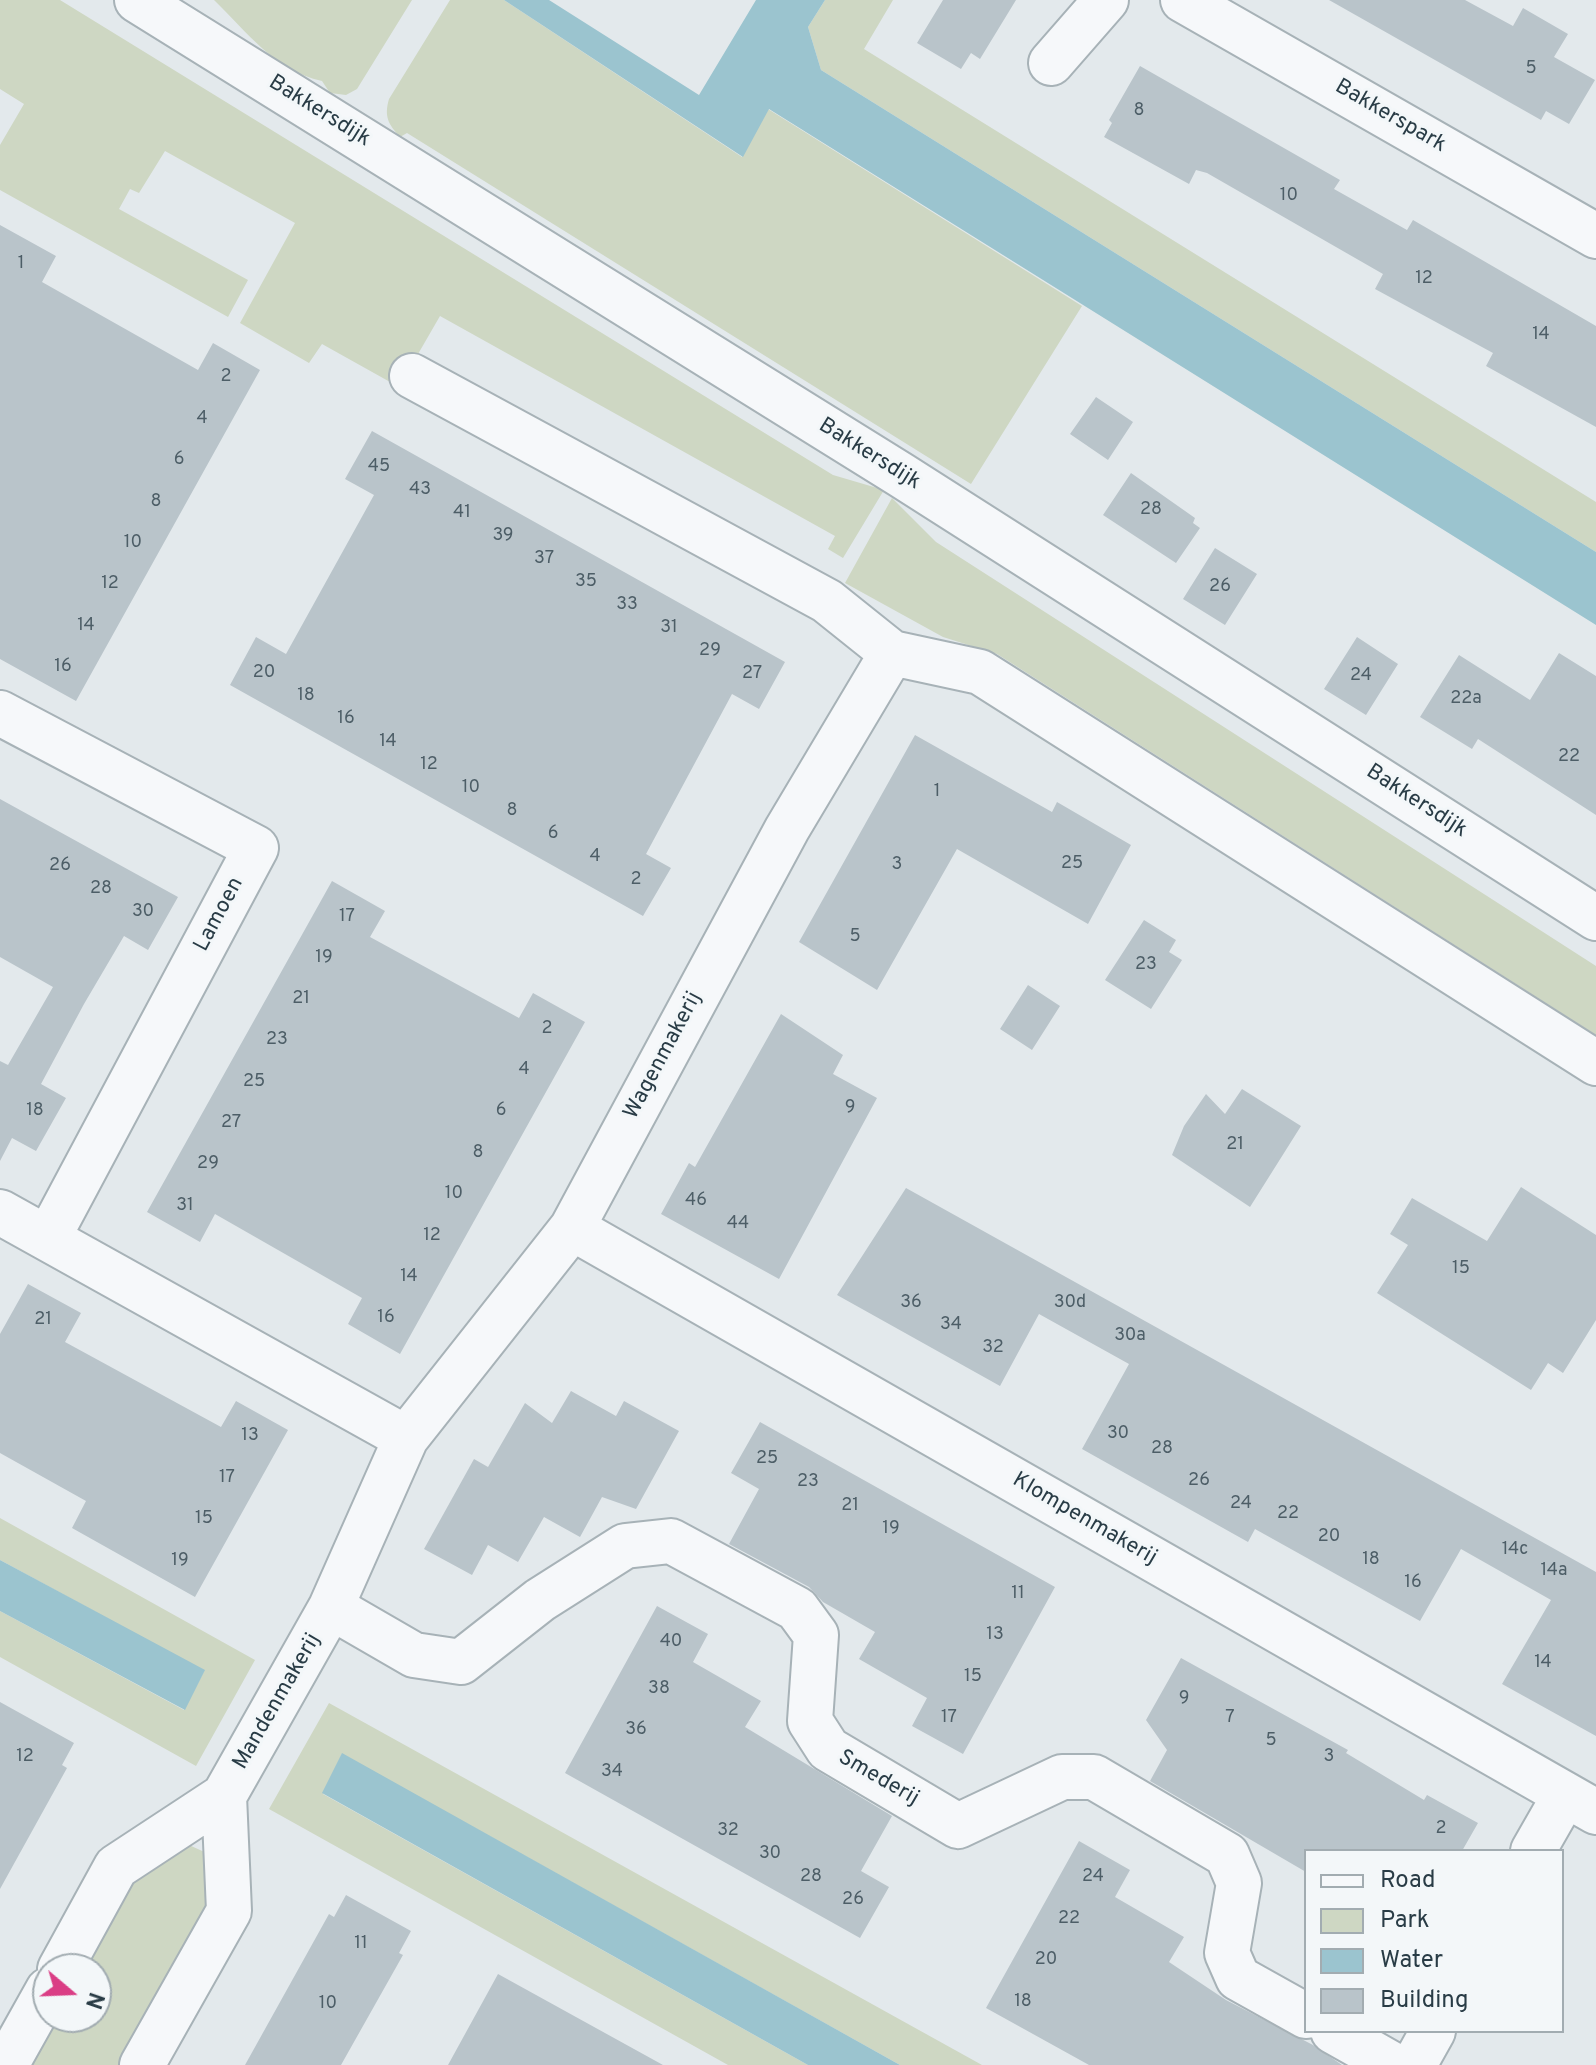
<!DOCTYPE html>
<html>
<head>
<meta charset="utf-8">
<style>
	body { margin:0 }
	#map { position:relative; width:1596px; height:2065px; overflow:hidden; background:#e3e9ec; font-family:Overpass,sans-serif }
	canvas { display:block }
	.legend { position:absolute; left:1304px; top:1849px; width:260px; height:184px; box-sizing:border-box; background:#f3f7f9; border:2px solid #a2acb1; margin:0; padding:10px 14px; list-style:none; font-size:24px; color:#293c46 }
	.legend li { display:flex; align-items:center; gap:16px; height:40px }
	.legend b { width:40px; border:2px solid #a2acb1 }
	.north { position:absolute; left:32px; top:1953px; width:80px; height:80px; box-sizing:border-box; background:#f3f7f9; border:2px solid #a2acb1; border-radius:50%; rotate:109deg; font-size:22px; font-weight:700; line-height:32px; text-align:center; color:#293c46 }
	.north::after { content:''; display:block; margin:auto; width:28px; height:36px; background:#da3e85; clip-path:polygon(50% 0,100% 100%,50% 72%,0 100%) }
</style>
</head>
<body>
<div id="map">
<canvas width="1596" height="2065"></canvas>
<ul class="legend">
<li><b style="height:10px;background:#f6f8fa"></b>Road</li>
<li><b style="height:22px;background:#ced7c3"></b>Park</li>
<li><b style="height:22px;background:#9bc4cf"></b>Water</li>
<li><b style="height:22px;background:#b9c4ca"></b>Building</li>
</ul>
<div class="north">N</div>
</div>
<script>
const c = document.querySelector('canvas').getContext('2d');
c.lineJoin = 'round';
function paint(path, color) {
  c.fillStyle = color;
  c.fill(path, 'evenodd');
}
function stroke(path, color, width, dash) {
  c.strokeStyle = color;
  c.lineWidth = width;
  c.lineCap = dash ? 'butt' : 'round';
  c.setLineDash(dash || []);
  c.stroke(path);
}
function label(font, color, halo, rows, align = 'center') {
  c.font = font + ' Overpass,sans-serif';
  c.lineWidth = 6;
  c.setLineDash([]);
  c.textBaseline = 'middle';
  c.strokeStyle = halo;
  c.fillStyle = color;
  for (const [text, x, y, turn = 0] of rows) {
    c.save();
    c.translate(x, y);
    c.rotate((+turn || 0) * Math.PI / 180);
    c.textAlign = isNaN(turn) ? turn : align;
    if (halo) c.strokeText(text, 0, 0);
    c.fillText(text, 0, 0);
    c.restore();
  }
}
const green = new Path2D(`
	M 0,0 L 60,0 L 833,475 L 884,490 L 843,558 L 828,549 L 835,536 L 440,316 L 399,387 L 322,344 L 309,363 L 240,323 L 295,223 L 165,151 L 139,193 L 130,189 L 119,209 L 248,280 L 228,317 L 0,190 L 0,145 L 24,104 L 0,89 Z
	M 214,0 L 412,0 L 357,89 L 346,95 L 330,93 L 322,81 C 274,70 248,33 214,0 Z
	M 450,0 L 504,0 L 742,157 L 768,109 L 1082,306 L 971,484 L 407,133 L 400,137 C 388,124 384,116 389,99 Z
	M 825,0 L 893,0 L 864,49 L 1596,502 L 1596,552 L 821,70 L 808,27 Z
	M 892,498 L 936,542 L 1596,966 L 1596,1035 L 997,654 L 943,637 L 845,583 Z
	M 0,1518 L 255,1660 L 196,1766 L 0,1657 L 0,1611 L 184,1710 L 204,1671 L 0,1560 Z
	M 329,1703 L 982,2065 L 900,2065 L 342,1754 L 323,1794 L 808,2065 L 728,2065 L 269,1809 Z
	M 189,1845 L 211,1855 L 213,1910 L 124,2065 L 32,2065 L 24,2061 L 50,2017 L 96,2017 L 96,1969 L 79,1969 L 137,1875 Z`);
const water = new Path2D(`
	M 504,0 L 549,0 L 699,95 L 756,0 L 825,0 L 808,27 L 821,70 L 1596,552 L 1596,625 L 769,109 L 743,157 Z
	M 0,1560 L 205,1670 L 185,1710 L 0,1611 Z
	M 342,1753 L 900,2065 L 808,2065 L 322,1793 Z`);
const building = new Path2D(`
	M 943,0 L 1016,0 L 980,59 L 971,53 L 961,69 L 917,43 Z
	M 1329,0 L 1465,0 L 1513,26 L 1523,8 L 1568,34 L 1554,57 L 1595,80 L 1569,124 L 1546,111 L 1541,120 Z
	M 1140,66 L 1340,180 L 1334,189 L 1407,230 L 1413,220 L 1596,326 L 1596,427 L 1486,366 L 1493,353 L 1375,289 L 1383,274 L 1207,173 L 1196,170 L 1189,184 L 1104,137 L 1112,123 L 1109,120 Z
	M 0,225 L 56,256 L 42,282 L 198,370 L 213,343 L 260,370 L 76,701 L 0,659 Z
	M 1096,397 L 1133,422 L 1108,460 L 1070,434 Z
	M 372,431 L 785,662 L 759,709 L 732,694 L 646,854 L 671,868 L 643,916 L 230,685 L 256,637 L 286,654 L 374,495 L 345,479 Z
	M 1131,473 L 1195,518 L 1193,523 L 1200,528 L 1176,563 L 1103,515 Z
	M 1215,548 L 1257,574 L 1225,625 L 1183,599 Z
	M 1357,637 L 1398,664 L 1366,715 L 1324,689 Z
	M 1559,653 L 1596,676 L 1596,815 L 1478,739 L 1472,749 L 1420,717 L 1459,655 L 1530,700 Z
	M 915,735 L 1052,812 L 1057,802 L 1131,845 L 1088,924 L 957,849 L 877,990 L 799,942 Z
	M 0,799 L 178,897 L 148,950 L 124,936 L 84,1004 L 41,1084 L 66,1098 L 36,1151 L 12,1138 L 0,1161 L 0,1061 L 8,1065 L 53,987 L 0,957 Z
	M 332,881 L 385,911 L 370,937 L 519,1018 L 533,993 L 585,1022 L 400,1354 L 348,1324 L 362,1298 L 215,1214 L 200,1242 L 147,1212 Z
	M 1144,920 L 1176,940 L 1169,952 L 1182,960 L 1151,1009 L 1105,980 Z
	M 1028,985 L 1060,1006 L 1032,1050 L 1000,1029 Z
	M 781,1014 L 843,1055 L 833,1074 L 877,1098 L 779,1279 L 661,1214 L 689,1163 L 695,1167 Z
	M 1242,1089 L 1301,1126 L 1250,1207 L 1172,1155 L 1184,1126 L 1206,1094 L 1225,1114 Z
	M 1521,1187 L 1596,1235 L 1596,1320 L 1563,1373 L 1548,1363 L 1531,1390 L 1377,1293 L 1408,1245 L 1390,1234 L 1412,1198 L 1487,1241 Z
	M 906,1188 L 1596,1572 L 1596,1736 L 1502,1684 L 1551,1600 L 1461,1549 L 1420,1621 L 1255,1529 L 1248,1542 L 1082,1449 L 1129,1364 L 1039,1314 L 1000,1386 L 837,1295 Z
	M 28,1284 L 81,1313 L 65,1342 L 221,1427 L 236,1401 L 288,1430 L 195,1597 L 72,1528 L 86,1501 L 0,1453 L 0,1334 Z
	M 571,1391 L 616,1416 L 624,1401 L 679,1431 L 636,1509 L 602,1497 L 580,1537 L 544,1517 L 518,1562 L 488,1545 L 472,1575 L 424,1549 L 474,1459 L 488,1467 L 525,1403 L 552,1423 Z
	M 760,1422 L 1055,1587 L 963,1754 L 912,1726 L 927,1698 L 859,1659 L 875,1632 L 823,1602 L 809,1587 L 729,1544 L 759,1489 L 731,1473 Z
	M 657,1606 L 708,1634 L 693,1662 L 761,1701 L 745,1727 L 892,1816 L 861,1871 L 889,1887 L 860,1938 L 565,1773 Z
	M 1181,1658 L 1348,1750 L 1346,1753 L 1424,1800 L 1427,1795 L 1478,1823 L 1462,1851 L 1306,1851 L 1306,1872 L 1150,1781 L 1167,1750 L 1146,1720 Z
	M 0,1702 L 74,1743 L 62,1765 L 67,1768 L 0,1889 Z
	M 1079,1841 L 1130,1870 L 1115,1897 L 1184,1937 L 1169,1962 L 1226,2000 L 1313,2045 L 1342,2065 L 1089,2065 L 986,2008 Z
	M 346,1895 L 411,1931 L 399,1953 L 403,1955 L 341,2065 L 245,2065 L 329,1914 L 334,1917 Z
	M 498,1974 L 663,2065 L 448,2065 Z`);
const minor = new Path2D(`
	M 137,0 L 901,475 L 1596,918
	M 1183,0 L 1596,236
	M 1051,63 L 1106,0
	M 412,376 L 827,601 L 892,653 L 980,672 L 1596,1063
	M 0,713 L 256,848 L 48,1238
	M 0,1212 L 406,1438
	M 572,1228 L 1596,1812
	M 331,1607 L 414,1655 L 461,1662 L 540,1600 L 625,1546 L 671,1541 L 797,1609 L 816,1635 L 810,1721 L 828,1749 L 958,1826 L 1062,1777 L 1094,1777 L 1227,1855 L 1239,1883 L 1227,1953 L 1238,1978 L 1306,2016
	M 1533,1851 L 1565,1795
	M 60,1969 L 116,1867 L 224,1796 L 331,1607 L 406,1438 L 572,1228 L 787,829 L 892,653
	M 1333,2031 L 1393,2065
	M 6,2065 L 48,1990
	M 142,2065 L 229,1911 L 224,1796
	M 1414,2065 L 1433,2031`);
const numberNames = [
	["5",1531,69],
	["8",1139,111],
	["10",1289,196],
	["1",21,264],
	["12",1424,279],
	["14",1541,335],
	["2",226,377],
	["4",202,419],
	["6",179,460],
	["45",379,467],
	["43",420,490],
	["8",156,502],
	["28",1151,510],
	["41",462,513],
	["39",503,536],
	["10",133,543],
	["37",544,559],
	["35",586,582],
	["12",110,584],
	["26",1220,587],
	["33",627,605],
	["14",86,626],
	["31",669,628],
	["29",710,651],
	["16",63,667],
	["20",264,673],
	["27",752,674],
	["24",1361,676],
	["18",306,696],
	["22a",1466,699],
	["16",346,719],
	["14",388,742],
	["22",1569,757],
	["12",429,765],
	["10",471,788],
	["1",937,792],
	["8",512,811],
	["6",553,834],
	["4",595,857],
	["25",1072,864],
	["3",897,865],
	["26",60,866],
	["2",636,880],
	["28",101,889],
	["30",143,912],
	["17",347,917],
	["5",855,937],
	["19",324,958],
	["23",1146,965],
	["21",301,999],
	["2",547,1029],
	["23",277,1040],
	["4",524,1070],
	["25",254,1082],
	["9",850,1108],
	["18",35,1111],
	["6",501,1111],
	["27",231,1123],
	["21",1235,1145],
	["8",478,1153],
	["29",208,1164],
	["10",454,1194],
	["46",696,1201],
	["31",185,1206],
	["44",738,1224],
	["12",432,1236],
	["15",1461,1269],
	["14",409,1277],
	["36",911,1303],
	["30d",1070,1303],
	["16",386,1318],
	["21",43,1320],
	["34",951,1325],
	["30a",1130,1336],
	["32",993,1348],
	["30",1118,1434],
	["13",250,1436],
	["28",1162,1449],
	["25",767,1459],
	["17",227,1478],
	["26",1199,1481],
	["23",808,1482],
	["24",1241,1504],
	["21",850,1506],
	["22",1288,1514],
	["15",204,1519],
	["19",891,1529],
	["20",1329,1537],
	["14c",1515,1550],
	["18",1371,1560],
	["19",180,1561],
	["14a",1554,1571],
	["16",1413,1583],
	["11",1018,1594],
	["13",995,1635],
	["40",671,1642],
	["14",1543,1663],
	["15",973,1677],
	["38",659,1689],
	["9",1184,1699],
	["17",949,1718],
	["7",1230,1718],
	["36",636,1730],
	["5",1271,1741],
	["12",25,1757],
	["3",1329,1757],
	["34",612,1772],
	["2",1441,1829],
	["32",728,1831],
	["30",770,1854],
	["28",811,1877],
	["24",1093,1877],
	["26",853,1900],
	["22",1069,1919],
	["11",361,1944],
	["20",1046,1960],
	["18",1023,2002],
	["10",328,2004]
];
const streetNames = [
	["Bakkersdijk",319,112,32],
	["Bakkerspark",1390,117,30],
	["Bakkersdijk",869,455,32],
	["Bakkersdijk",1416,802,33],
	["Lamoen",220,915,-62],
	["Wagenmakerij",664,1056,-62],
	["Klompenmakerij",1084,1520,30],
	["Mandenmakerij",278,1702,-60],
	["Smederij",878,1779,30]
];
paint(green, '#ced7c3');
paint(water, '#9bc4cf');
paint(building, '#b9c4ca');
stroke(minor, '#a7b2b7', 48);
stroke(minor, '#f6f8fa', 44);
label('18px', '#4d5e67', null, numberNames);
label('22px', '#293c46', '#f3f7f9', streetNames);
</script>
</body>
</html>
